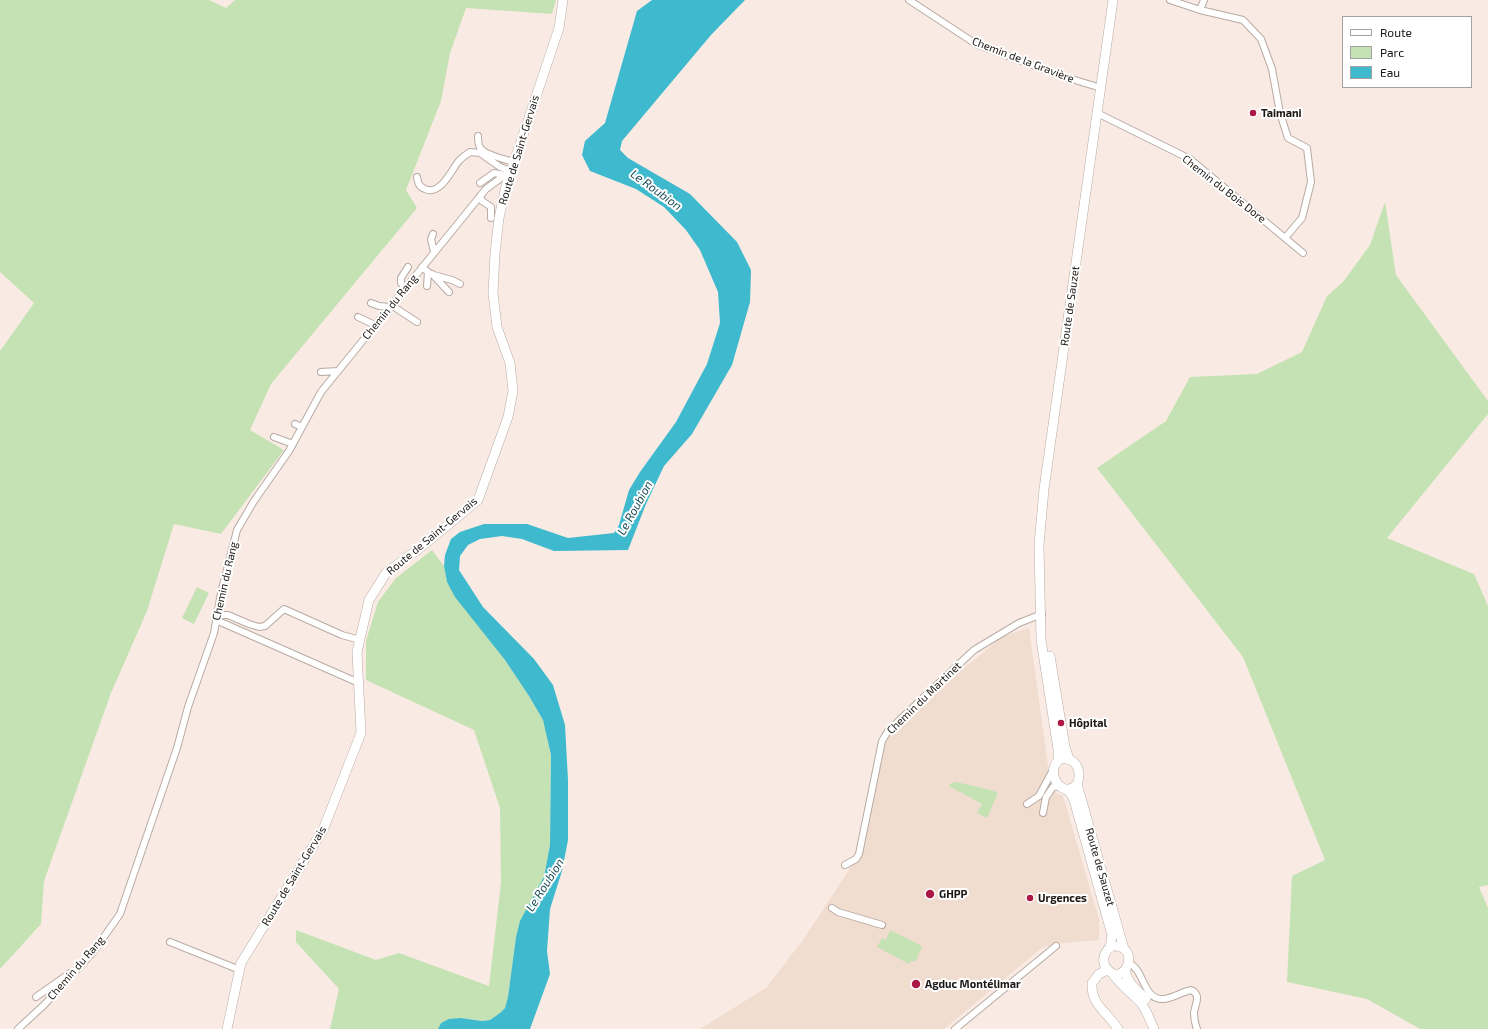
<!DOCTYPE html>
<html>
<head>
<meta charset="utf-8">
<style>
	body { margin:0 }
	#map { position:relative; width:1488px; height:1029px; overflow:hidden; background:#f9ebe3; font-family:"Exo 2",sans-serif }
	canvas { display:block }
	.legend { position:absolute; left:1342px; top:16px; width:130px; height:72px; box-sizing:border-box; background:#fff; border:1px solid #a4a2a1; margin:0; padding:5px 7px; list-style:none; font-size:12px; color:#1b1714 }
	.legend li { display:flex; align-items:center; gap:8px; height:20px }
	.legend b { width:20px; border:1px solid #a4a2a1 }
</style>
</head>
<body>
<div id="map">
<canvas width="1488" height="1029"></canvas>
<ul class="legend">
<li><b style="height:5px;background:#fff"></b>Route</li>
<li><b style="height:11px;background:#c5e2b4"></b>Parc</li>
<li><b style="height:11px;background:#3eb9cd"></b>Eau</li>
</ul>
</div>
<script>
const c = document.querySelector('canvas').getContext('2d');
c.lineJoin = 'round';
function paint(path, color) {
  c.fillStyle = color;
  c.fill(path, 'evenodd');
}
function stroke(path, color, width, dash) {
  c.strokeStyle = color;
  c.lineWidth = width;
  c.lineCap = dash ? 'butt' : 'round';
  c.setLineDash(dash || []);
  c.stroke(path);
}
function label(font, color, halo, rows, align = 'center') {
  c.font = font + ' "Exo 2",sans-serif';
  c.lineWidth = 4;
  c.setLineDash([]);
  c.textBaseline = 'middle';
  c.strokeStyle = halo;
  c.fillStyle = color;
  for (const [text, x, y, turn = 0] of rows) {
    c.save();
    c.translate(x, y);
    c.rotate((+turn || 0) * Math.PI / 180);
    c.textAlign = isNaN(turn) ? turn : align;
    if (halo) c.strokeText(text, 0, 0);
    c.fillText(text, 0, 0);
    c.restore();
  }
}
const built = new Path2D(`
	M 1029,628 L 1050,780 L 1053,791 L 1063,796 L 1099,919 L 1099,940 L 1065,943 L 1043,947 L 944,1029 L 700,1029 L 767,987 L 805,937 L 858,856 L 883,735 L 1002,637 Z`);
const green = new Path2D(`
	M 0,0 L 209,0 L 226,8 L 235,0 L 556,0 L 552,14 L 466,8 L 450,53 L 441,101 L 406,190 L 417,208 L 271,384 L 250,430 L 284,450 L 221,534 L 174,524 L 147,611 L 111,693 L 44,881 L 41,924 L 0,969 L 0,351 L 34,303 L 0,272 Z
	M 1385,202 L 1396,275 L 1488,401 L 1488,414 L 1387,538 L 1474,574 L 1488,606 L 1488,885 L 1479,887 L 1488,908 L 1488,1029 L 1420,1029 L 1367,999 L 1287,982 L 1292,876 L 1325,860 L 1243,657 L 1097,468 L 1166,421 L 1190,377 L 1257,374 L 1302,352 L 1327,296 L 1343,282 L 1370,245 Z
	M 432,550 L 444,566 L 447,582 L 505,660 L 529,696 L 543,720 L 551,755 L 550,845 L 544,877 L 516,937 L 508,997 L 505,1008 L 500,1013 L 490,1020 L 482,1021 L 461,1018 L 441,1023 L 438,1029 L 330,1029 L 339,989 L 296,942 L 296,930 L 376,960 L 399,953 L 489,986 L 501,883 L 500,808 L 474,730 L 366,680 L 366,641 L 378,602 L 396,578 Z
	M 197,587 L 209,593 L 194,624 L 182,618 Z
	M 956,782 L 991,790 L 998,793 L 987,818 L 977,813 L 982,804 L 949,786 L 950,784 Z
	M 890,930 L 922,946 L 916,961 L 910,961 L 909,964 L 877,947 L 882,938 L 886,940 Z`);
const water = new Path2D(`
	M 652,0 L 745,0 L 711,35 L 622,141 L 620,150 L 628,158 L 690,194 L 737,242 L 751,270 L 750,302 L 732,365 L 692,434 L 664,466 L 646,504 L 628,550 L 554,551 L 522,539 L 502,536 L 480,539 L 468,545 L 460,556 L 459,570 L 483,607 L 534,659 L 553,685 L 565,725 L 568,780 L 568,840 L 562,871 L 550,909 L 547,951 L 550,974 L 530,1029 L 438,1029 L 441,1023 L 449,1019 L 461,1018 L 482,1021 L 490,1020 L 500,1013 L 505,1008 L 508,997 L 516,937 L 520,921 L 544,877 L 550,845 L 551,755 L 543,720 L 529,696 L 505,660 L 455,597 L 447,582 L 444,566 L 445,555 L 451,539 L 460,532 L 484,524 L 527,524 L 568,538 L 614,533 L 619,525 L 629,490 L 640,472 L 676,422 L 707,364 L 720,323 L 718,292 L 700,250 L 686,230 L 664,207 L 636,189 L 590,171 L 582,155 L 585,141 L 605,123 L 637,11 Z`);
const street = new Path2D(`
	M 909,0 L 976,44 L 1062,76 L 1101,88
	M 1170,0 L 1200,10 L 1243,20 L 1261,39 L 1272,69 L 1280,113 L 1288,138 L 1307,148 L 1311,182 L 1302,218 L 1285,238
	M 1200,10 L 1204,0
	M 1097,113 L 1190,159 L 1303,253
	M 478,136 C 478,140 478,146 481,149 C 488,156 504,159 514,162
	M 417,177 C 418,183 419,187 425,189 C 440,196 451,171 458,162 C 461,158 466,155 470,152 L 480,153 L 500,167 L 511,171
	M 480,183 L 494,173 L 505,175
	M 480,196 L 482,201 L 491,207 L 491,218
	M 433,234 L 431,239 L 434,252
	M 422,267 L 430,274 L 452,280 L 460,284
	M 432,274 L 449,292
	M 427,286 L 428,272
	M 405,288 L 401,283 L 401,278 L 408,267
	M 371,303 L 379,306 L 390,307
	M 391,305 L 417,322
	M 358,317 L 375,325
	M 321,372 C 327,371 332,372 338,371
	M 295,424 L 302,427
	M 274,437 L 293,444
	M 217,615 L 228,615 L 249,624 L 259,627 L 265,626 L 284,609 L 342,635 L 360,640
	M 216,620 L 359,683
	M 1027,804 L 1039,796 L 1053,770
	M 1043,813 L 1046,797 L 1053,787 L 1060,786
	M 845,865 L 856,859 L 859,854 L 882,741 L 888,731 L 974,650 L 1019,623 L 1042,614
	M 832,908 L 838,912 L 882,925
	M 170,942 L 240,970
	M 1129,963 C 1146,972 1142,1000 1164,999 C 1173,998 1182,992 1191,990 C 1202,995 1195,1004 1194,1013 C 1194,1019 1195,1024 1197,1029
	M 36,997 L 70,973
	M 18,1029 L 44,1005 L 94,951 L 120,914 L 177,748 L 188,707 L 214,633 L 221,593 L 237,530 L 254,501 L 289,451 L 321,392 L 486,189 L 505,175 L 509,175
	M 955,1029 L 1056,946`);
const secondary = new Path2D(`
	M 1050,656 L 1065,747 L 1069,759
	M 1061,759 C 1072,757 1079,765 1079,775 C 1079,780 1078,784 1074,787 C 1059,797 1044,769 1061,759 Z
	M 1058,761 L 1058,749 L 1041,640 L 1039,545 L 1044,489 L 1113,0
	M 1077,784 L 1124,949
	M 1066,789 L 1071,794 L 1074,800 L 1112,935 L 1110,948
	M 1113,946 C 1142,945 1125,988 1108,970 C 1100,962 1104,950 1113,946 Z
	M 1107,970 L 1099,974 L 1092,983 C 1091,1006 1107,1011 1118,1029
	M 1125,970 C 1127,983 1137,990 1146,999
	M 1112,973 C 1120,985 1132,993 1141,1003 C 1147,1011 1150,1020 1154,1029
	M 227,1029 L 241,963 L 323,830 L 361,733 L 357,652 L 369,600 L 386,573 L 420,548 L 478,500 L 508,417 L 513,391 L 510,363 L 497,327 L 493,293 L 495,253 L 499,218 L 506,186 L 559,28 L 563,0`);
const markers = [
	[1253,113,4,"#ac1845"],
	[1061,723,4,"#ac1845"],
	[930,894,5,"#ac1845"],
	[1030,898,4,"#ac1845"],
	[916,984,5,"#ac1845"]
];
const streetNames = [
	["Chemin de la Gravière",1023,60,21],
	["Route de Saint-Gervais",519,150,-73],
	["Chemin du Bois Dore",1224,189,38],
	["Route de Sauzet",1070,306,-82],
	["Chemin du Rang",390,307,-51],
	["Route de Saint-Gervais",432,536,-40],
	["Chemin du Rang",225,581,-77],
	["Chemin du Martinet",924,698,-44],
	["Route de Sauzet",1100,867,74],
	["Route de Saint-Gervais",294,876,-59],
	["Chemin du Rang",76,968,-49]
];
const poiNames = [
	["Taimani",1261,113],
	["Hôpital",1069,723],
	["GHPP",939,894],
	["Urgences",1038,898],
	["Agduc Montélimar",925,984]
];
const waterNames = [
	["Le Roubion",656,190,36],
	["Le Roubion",635,508,-61],
	["Le Roubion",545,885,-58]
];
paint(built, '#f1dcd0');
paint(green, '#c5e2b4');
paint(water, '#3eb9cd');
stroke(street, '#b8aba3', 8);
stroke(secondary, '#b8aba3', 10);
stroke(street, '#fff', 6);
stroke(secondary, '#fff', 9);
for (const [x, y, r, color] of markers) {
  const dot = new Path2D();
  dot.arc(x, y, r, 0, 2 * Math.PI);
  c.fillStyle = color;
  c.fill(dot);
  stroke(dot, '#fff', 1.5);
}
label('11px', '#1b1714', '#fff', streetNames);
label('bold 11px', '#1b1714', '#fff', poiNames, 'left');
label('italic 12px', '#1c4f58', '#fff', waterNames);
</script>
</body>
</html>
